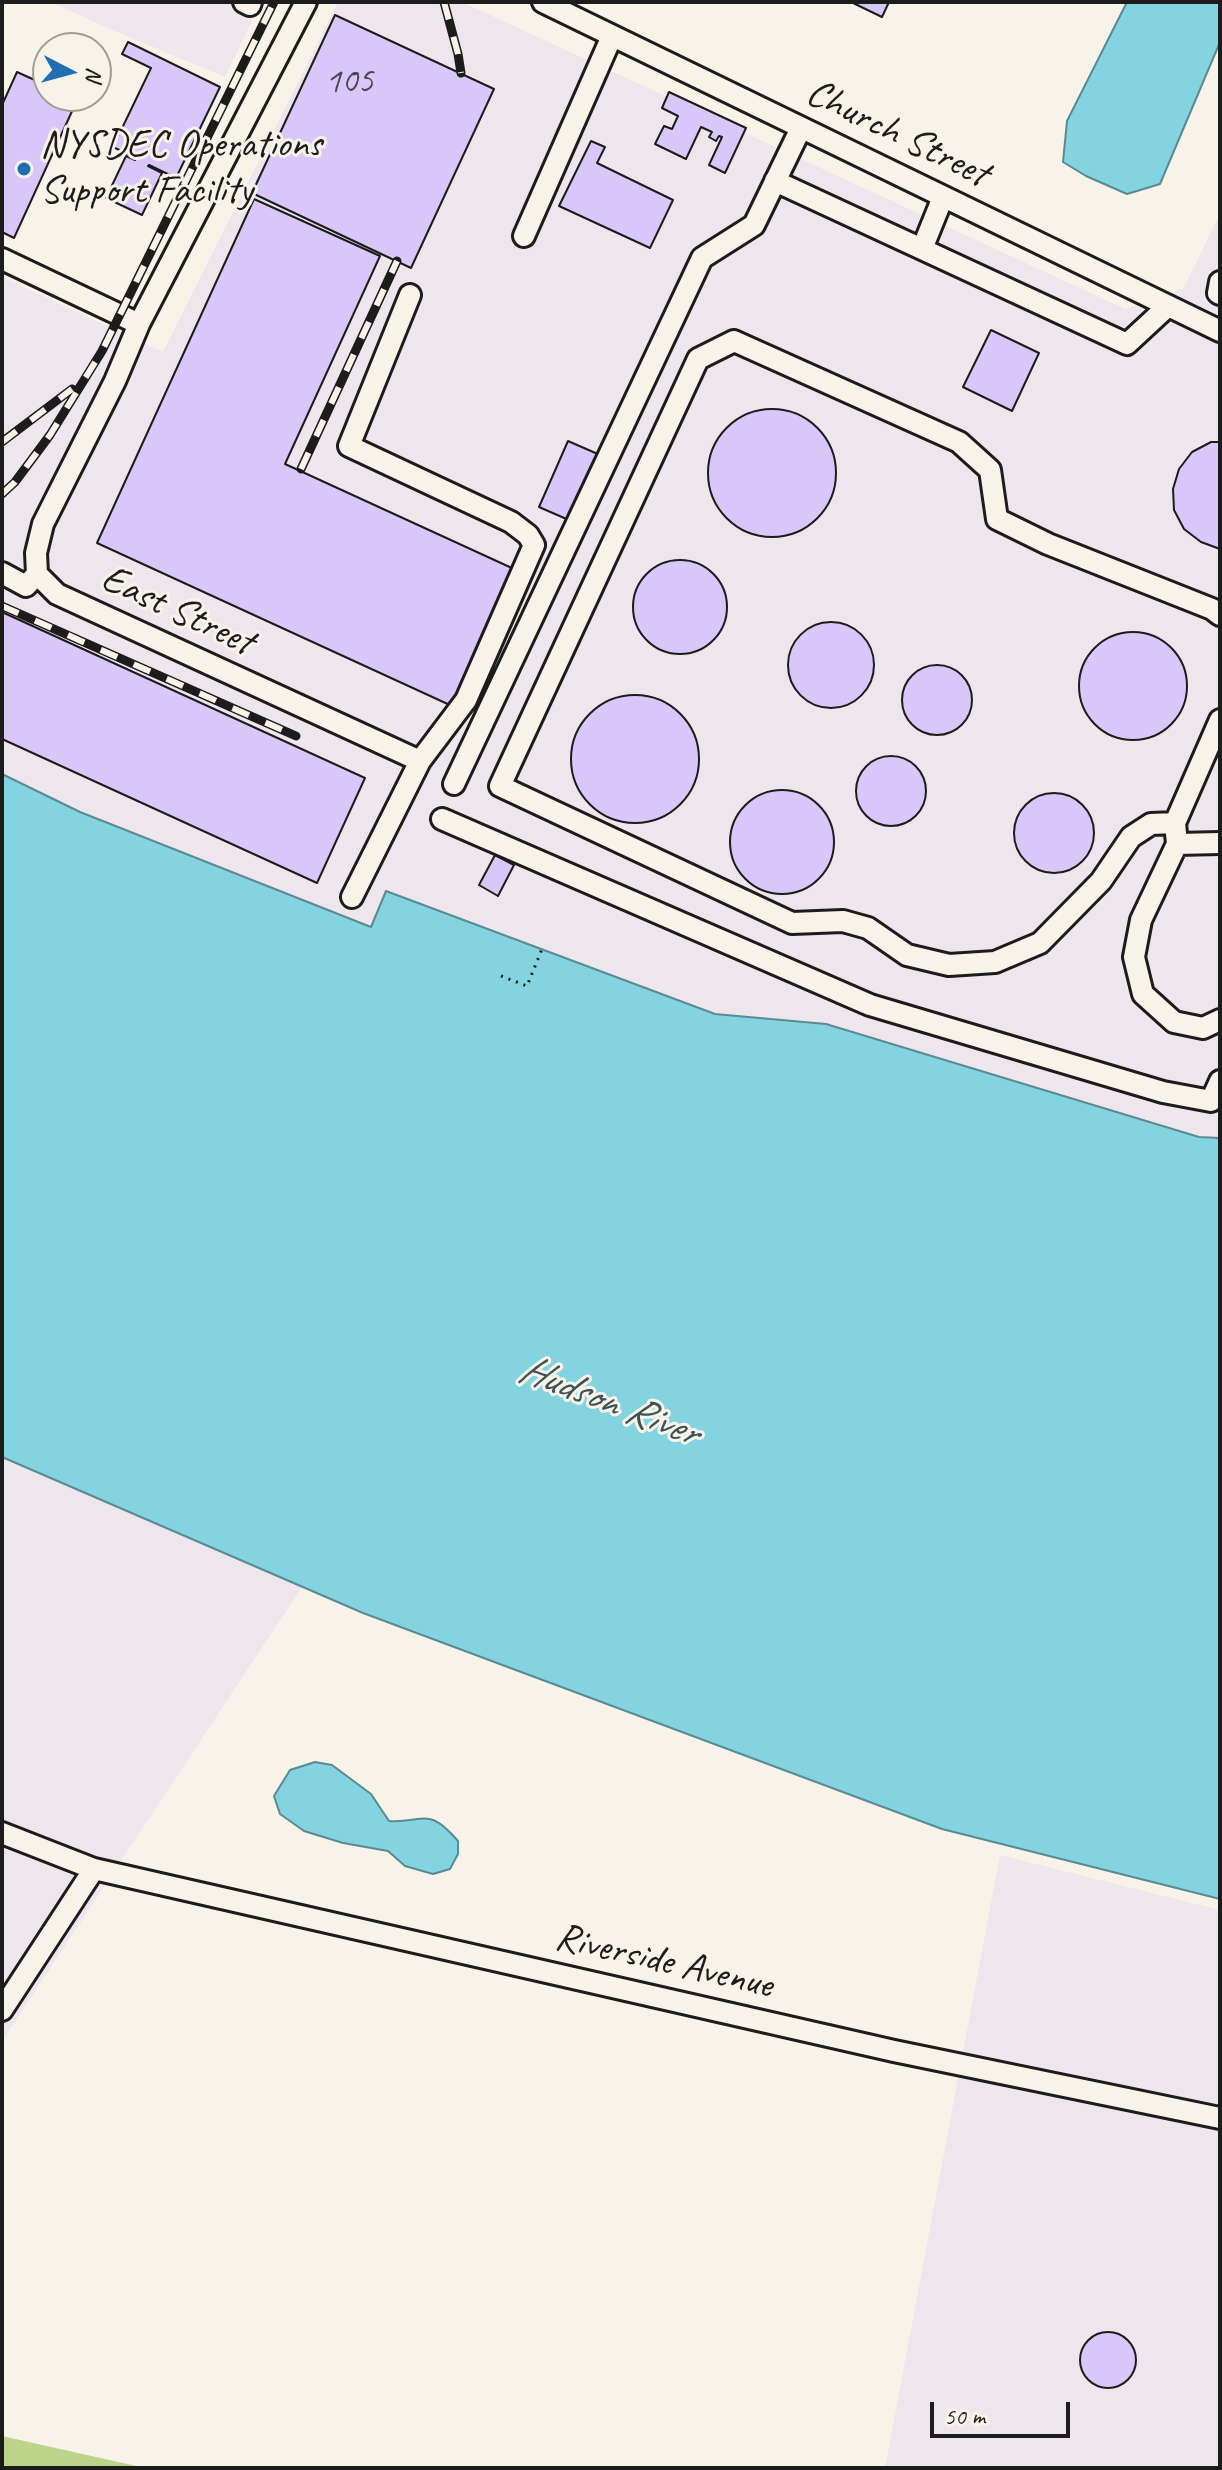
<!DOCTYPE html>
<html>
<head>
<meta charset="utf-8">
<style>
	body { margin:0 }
	#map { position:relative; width:1222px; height:2470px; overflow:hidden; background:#f7f3e8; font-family:Caveat,sans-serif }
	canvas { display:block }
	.frame { position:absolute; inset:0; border:4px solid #1c1c1c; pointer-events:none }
	.north { position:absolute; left:32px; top:32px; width:80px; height:80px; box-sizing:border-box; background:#f7f3e8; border:2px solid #9f9d96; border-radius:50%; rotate:96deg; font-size:22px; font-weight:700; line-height:32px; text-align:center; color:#1c1c1c }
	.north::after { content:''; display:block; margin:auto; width:28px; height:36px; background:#1f6fb2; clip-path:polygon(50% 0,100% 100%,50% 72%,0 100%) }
	.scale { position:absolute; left:930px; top:2402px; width:140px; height:36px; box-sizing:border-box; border:4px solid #1c1c1c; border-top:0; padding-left:10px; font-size:24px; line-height:28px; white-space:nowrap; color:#1c1c1c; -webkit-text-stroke:6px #f7f3e8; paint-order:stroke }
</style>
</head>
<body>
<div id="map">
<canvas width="1222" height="2470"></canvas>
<div class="frame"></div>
<div class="north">N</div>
<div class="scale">50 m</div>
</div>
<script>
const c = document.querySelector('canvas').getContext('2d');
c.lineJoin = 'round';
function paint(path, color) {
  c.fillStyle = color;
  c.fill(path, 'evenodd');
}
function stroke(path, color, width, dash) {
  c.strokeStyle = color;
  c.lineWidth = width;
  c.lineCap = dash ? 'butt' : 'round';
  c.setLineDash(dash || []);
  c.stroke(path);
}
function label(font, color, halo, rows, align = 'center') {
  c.font = font + ' Caveat,sans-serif';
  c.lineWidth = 6;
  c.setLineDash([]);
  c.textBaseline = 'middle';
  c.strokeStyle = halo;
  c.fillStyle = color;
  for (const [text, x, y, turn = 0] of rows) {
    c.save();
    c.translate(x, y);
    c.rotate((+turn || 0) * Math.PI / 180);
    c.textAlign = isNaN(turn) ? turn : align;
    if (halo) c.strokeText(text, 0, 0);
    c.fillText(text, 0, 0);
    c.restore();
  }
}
const built = new Path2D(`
	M 51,2 L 261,2 L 225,77 L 110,29 Z
	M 338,2 L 462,2 L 1125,309 L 1184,288 L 1220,213 L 1220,1138 L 1199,1137 L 825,1024 L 715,1014 L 386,891 L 371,927 L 80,812 L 2,774 L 2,277 L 163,352 Z
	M 2,1457 L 302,1587 L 2,2041 Z
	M 1000,1855 L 1220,1910 L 1220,2468 L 885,2468 Z`);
const green = new Path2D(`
	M 2,2436 L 145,2468 L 2,2468 Z`);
const water = new Path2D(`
	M 1127,2 L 1220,2 L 1220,42 L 1160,184 L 1127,194 L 1086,176 L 1063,162 L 1067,121 Z
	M 2,774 L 80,812 L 371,927 L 386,891 L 715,1014 L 826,1024 L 1199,1137 L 1220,1138 L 1220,1899 L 942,1829 L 363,1613 L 2,1457 Z
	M 315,1762 L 332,1765 L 371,1794 L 389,1821 C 425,1823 428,1806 458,1841 L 458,1854 L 450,1869 L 433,1874 L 405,1866 L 388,1851 L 343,1843 L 304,1831 L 280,1814 L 274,1796 L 290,1770 Z`);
const building = new Path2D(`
	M 851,2 L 889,2 L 882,17 Z
	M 335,15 L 494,89 L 411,268 L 252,193 Z
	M 128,42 L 220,87 L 176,178 L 149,165 L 148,166 L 162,173 L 142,215 L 106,198 L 126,156 L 135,160 L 136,158 L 113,147 L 151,68 L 122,54 Z
	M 17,72 L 48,86 L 48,96 L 79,96 L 14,238 L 2,232 L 2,105 Z
	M 669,92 L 746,128 L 725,173 L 709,165 L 722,137 L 719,136 L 716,141 L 709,137 L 712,132 L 701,127 L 686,159 L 655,144 L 664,126 L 672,129 L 678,116 L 662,108 Z
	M 591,141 L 605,147 L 597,163 L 673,200 L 650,248 L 559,206 Z
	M 254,199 L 380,256 L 285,464 L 514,569 L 452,706 L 97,543 Z
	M 991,330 L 1039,353 L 1012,411 L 963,387 Z
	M708 473a64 64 0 1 1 128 0a64 64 0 1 1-128 0Z
	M 568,441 L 600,455 L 571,521 L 539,507 Z
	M 1211,442 L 1220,442 L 1220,549 L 1201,542 L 1184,529 L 1174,510 L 1173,489 L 1179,469 L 1192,452 Z
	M633 607a47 47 0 1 1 94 0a47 47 0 1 1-94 0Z
	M 2,612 L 365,778 L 317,883 L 2,739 Z
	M788 665a43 43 0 1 1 86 0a43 43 0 1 1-86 0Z
	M1079 686a54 54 0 1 1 108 0a54 54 0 1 1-108 0Z
	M902 700a35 35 0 1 1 70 0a35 35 0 1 1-70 0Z
	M571 759a64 64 0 1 1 128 0a64 64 0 1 1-128 0Z
	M856 791a35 35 0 1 1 70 0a35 35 0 1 1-70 0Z
	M730 842a52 52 0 1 1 104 0a52 52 0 1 1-104 0Z
	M1014 833a40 40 0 1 1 80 0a40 40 0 1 1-80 0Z
	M 495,855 L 514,865 L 498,896 L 479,885 Z
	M1080 2360a28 28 0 1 1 56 0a28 28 0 1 1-56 0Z`);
const path = new Path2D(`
	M 501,976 L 527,986 L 542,949`);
const minor = new Path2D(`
	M 244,2 L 250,5 L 251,2
	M 306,2 L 139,324 L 115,381 L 43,524 L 36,553 L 37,574 L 57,594 L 420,761
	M 543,2 L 1220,331
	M 775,181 L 1127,344 L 1168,306
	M 524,236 L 612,36
	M 922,249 L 943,197
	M 2,259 L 139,324
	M 1220,282 L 1218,293 L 1220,294
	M 2,573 L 26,586 L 37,574
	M 1220,720 L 1175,823 L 1177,844 L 1220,843
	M 454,784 L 702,258 L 754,225 L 801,128
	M 442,819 L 870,1005 L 1163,1092 L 1211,1101 L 1220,1081
	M 1175,823 L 1151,824 L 1131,837 L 1101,881 L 1040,943 L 995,962 L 949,965 L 907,955 L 868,928 L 843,921 L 792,923 L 500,786 L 698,359 L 734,341 L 959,442 L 990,470 L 997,519 L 1048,544 L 1212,609 L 1220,615
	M 1177,844 L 1141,920 L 1134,957 L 1143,994 L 1174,1022 L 1203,1028 L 1220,1020
	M 352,897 L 420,761 L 466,700 L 534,545 L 528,535 L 511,522 L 349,446 L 410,295
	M 2,1833 L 94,1869
	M 2,2010 L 94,1869 L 894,2051 L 1220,2118`);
const rail = new Path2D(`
	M 444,2 L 458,54 L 461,73
	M 2,442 L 72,389
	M 301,469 L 397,261
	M 2,494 L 15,482 L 50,435 L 102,351 L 274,2
	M 2,606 L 296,736`);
const markers = [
	[24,169,8,"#1f6fb2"]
];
const numberNames = [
	["105",349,83]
];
const streetNames = [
	["Church Street",897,134,26],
	["East Street",177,611,25],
	["Riverside Avenue",664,1962,13]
];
const poiNames = [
	["NYSDEC Operations",40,146],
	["Support Facility",40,192]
];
const waterNames = [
	["Hudson River",608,1402,21]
];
paint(built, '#eee6ed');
paint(green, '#bdd48b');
paint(water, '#84d3e0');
stroke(water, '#5a8a92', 2);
paint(building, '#d8c7f8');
stroke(building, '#1c1c1c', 2);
stroke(minor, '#1c1c1c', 26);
stroke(path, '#1c1c1c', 3, [2, 6]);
stroke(minor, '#f7f3e8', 20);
stroke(rail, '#1c1c1c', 9);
stroke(rail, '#f7f3e8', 6, [18]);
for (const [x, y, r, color] of markers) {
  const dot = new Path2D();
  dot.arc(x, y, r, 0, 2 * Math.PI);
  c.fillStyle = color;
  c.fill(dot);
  stroke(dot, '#f7f3e8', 3);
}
label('36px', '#4b4753', null, numberNames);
label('40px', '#1c1c1c', '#f7f3e8', streetNames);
label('40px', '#1c1c1c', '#f7f3e8', poiNames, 'left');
label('italic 42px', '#3b5357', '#f7f3e8', waterNames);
</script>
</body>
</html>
